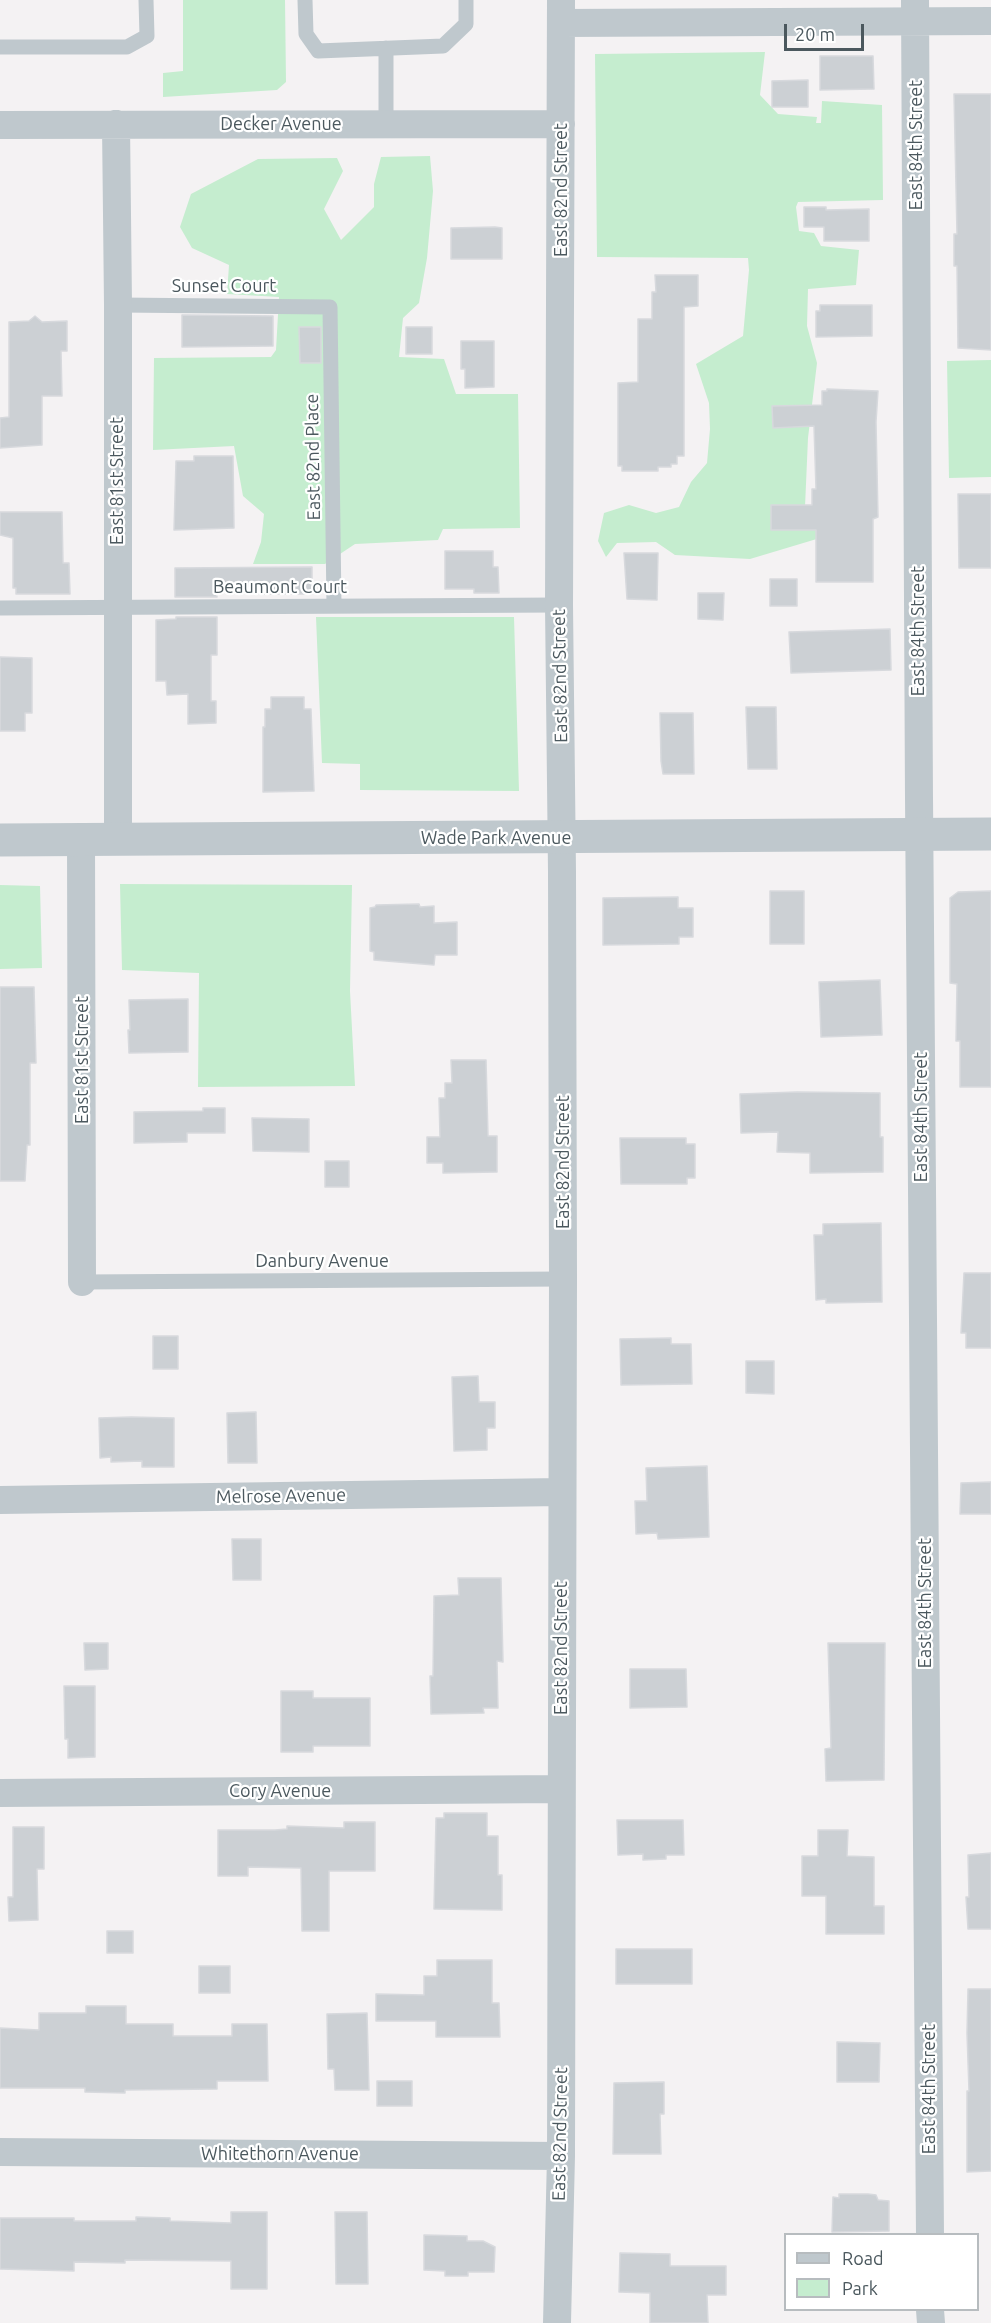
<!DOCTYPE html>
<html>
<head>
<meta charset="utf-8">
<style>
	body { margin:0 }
	#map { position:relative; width:991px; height:2323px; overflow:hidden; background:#f4f2f3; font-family:Ubuntu,sans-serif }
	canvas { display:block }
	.legend { position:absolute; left:784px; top:2233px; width:195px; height:78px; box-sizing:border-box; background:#fff; border:2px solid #b7bcbf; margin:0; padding:8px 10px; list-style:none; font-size:18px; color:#4b585e }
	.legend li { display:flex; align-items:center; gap:12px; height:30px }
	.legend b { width:30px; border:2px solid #b7bcbf }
	.scale { position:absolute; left:784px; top:24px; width:80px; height:27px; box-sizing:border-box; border:3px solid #4b585e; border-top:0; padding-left:8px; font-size:18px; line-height:21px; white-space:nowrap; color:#4b585e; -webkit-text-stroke:4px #fff; paint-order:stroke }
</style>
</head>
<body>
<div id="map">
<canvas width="991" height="2323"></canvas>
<ul class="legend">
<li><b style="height:8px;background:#bfc8cd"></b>Road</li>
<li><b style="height:16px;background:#c5edcf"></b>Park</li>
</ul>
<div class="scale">20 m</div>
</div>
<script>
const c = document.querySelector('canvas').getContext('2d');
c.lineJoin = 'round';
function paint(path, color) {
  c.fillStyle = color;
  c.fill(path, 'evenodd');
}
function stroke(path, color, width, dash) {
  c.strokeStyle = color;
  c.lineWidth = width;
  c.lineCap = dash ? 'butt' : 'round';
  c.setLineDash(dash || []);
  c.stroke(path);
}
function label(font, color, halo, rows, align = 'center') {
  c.font = font + ' Ubuntu,sans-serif';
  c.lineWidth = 4.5;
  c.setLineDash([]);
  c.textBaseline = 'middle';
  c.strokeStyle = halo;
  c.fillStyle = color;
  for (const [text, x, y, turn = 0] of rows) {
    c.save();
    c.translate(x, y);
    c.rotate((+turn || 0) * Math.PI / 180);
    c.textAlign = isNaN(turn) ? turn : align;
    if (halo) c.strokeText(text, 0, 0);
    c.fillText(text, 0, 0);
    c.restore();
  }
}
const green = new Path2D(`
	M 183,0 L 285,0 L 286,82 L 277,90 L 163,97 L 163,73 L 183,71 Z
	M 765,52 L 760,95 L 778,114 L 817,117 L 816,123 L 821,123 L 822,101 L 882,105 L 883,200 L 798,202 L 796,207 L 799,231 L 814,233 L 821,246 L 859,250 L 856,285 L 808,289 L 807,326 L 817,363 L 808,438 L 805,507 L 820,538 L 750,559 L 675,555 L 656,542 L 617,543 L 606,557 L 598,541 L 604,513 L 629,505 L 656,513 L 679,507 L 691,482 L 707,463 L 710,429 L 709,403 L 696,364 L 743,336 L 749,270 L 748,258 L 597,257 L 595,54 Z
	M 430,156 L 433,191 L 427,258 L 419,303 L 403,318 L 399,357 L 444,359 L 456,394 L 518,394 L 520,528 L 443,529 L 438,540 L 355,544 L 325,564 L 253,564 L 261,542 L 264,514 L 243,496 L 234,446 L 153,450 L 154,358 L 271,357 L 276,350 L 279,297 L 227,294 L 229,265 L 192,248 L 180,227 L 191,194 L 258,159 L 337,158 L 343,171 L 324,209 L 341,240 L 374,207 L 374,184 L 381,157 Z
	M 991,360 L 991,477 L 949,478 L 947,361 Z
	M 316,617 L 514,617 L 519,791 L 360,790 L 360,764 L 322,763 Z
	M 120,884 L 352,885 L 350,991 L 355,1086 L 198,1087 L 199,973 L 122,970 Z
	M 0,885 L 40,886 L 42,968 L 0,969 Z`);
const building = new Path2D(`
	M 820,56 L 873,56 L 874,89 L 820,90 Z
	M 808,80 L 808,107 L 772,107 L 772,81 Z
	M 954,94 L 991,94 L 991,350 L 958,348 L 957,266 L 954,266 L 954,234 L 957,234 Z
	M 804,207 L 826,207 L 826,210 L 869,209 L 869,241 L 824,241 L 824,227 L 804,227 Z
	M 495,227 L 502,228 L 502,259 L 451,259 L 451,228 Z
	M 655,275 L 698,275 L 698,306 L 684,307 L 684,456 L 677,456 L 677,464 L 671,464 L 671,467 L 658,467 L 658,471 L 622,471 L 622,466 L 618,466 L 618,383 L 638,382 L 638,319 L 652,319 L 652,292 L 656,292 Z
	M 820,305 L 872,305 L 872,336 L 816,337 L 816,311 L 820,311 Z
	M 182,315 L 273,316 L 273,346 L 182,347 Z
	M 35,316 L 42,322 L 67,321 L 67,351 L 61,351 L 62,396 L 42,396 L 42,445 L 0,448 L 0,418 L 9,417 L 9,322 L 29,321 Z
	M 299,327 L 321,327 L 321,363 L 300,363 Z
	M 406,327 L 432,327 L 432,354 L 406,354 Z
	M 461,341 L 494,341 L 494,387 L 465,388 L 465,369 L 461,369 Z
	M 827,389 L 878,391 L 876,422 L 878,517 L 873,519 L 873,582 L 816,582 L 816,530 L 771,530 L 771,505 L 812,505 L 812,489 L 816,489 L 814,426 L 773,428 L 772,406 L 822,405 L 822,391 L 827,391 Z
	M 194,456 L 233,456 L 234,528 L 174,530 L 176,461 L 194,461 Z
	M 958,494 L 991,494 L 991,568 L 959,568 Z
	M 0,512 L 62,512 L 63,563 L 69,563 L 70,594 L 16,594 L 16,588 L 13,588 L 13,538 L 0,535 Z
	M 445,551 L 493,551 L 493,567 L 498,567 L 499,593 L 474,593 L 474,589 L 445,589 Z
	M 624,553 L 658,553 L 657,600 L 627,599 Z
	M 312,567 L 312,594 L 259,594 L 258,586 L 216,587 L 217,597 L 175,597 L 175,568 Z
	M 770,579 L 797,579 L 797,606 L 770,606 Z
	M 698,593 L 724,593 L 723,620 L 698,619 Z
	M 176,617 L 217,617 L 217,655 L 211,655 L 211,701 L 216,701 L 216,723 L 188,724 L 188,694 L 167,695 L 166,681 L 156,681 L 156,620 L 176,619 Z
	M 890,629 L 891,670 L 791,673 L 789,632 Z
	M 0,657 L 32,658 L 32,713 L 25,713 L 25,731 L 0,731 Z
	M 271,697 L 304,697 L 304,709 L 311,709 L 314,791 L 263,792 L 263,727 L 265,727 L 265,709 L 271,709 Z
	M 746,707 L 776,707 L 777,769 L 748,769 Z
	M 660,713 L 693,713 L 694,774 L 663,774 L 661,761 Z
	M 770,891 L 804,891 L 804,944 L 770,944 Z
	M 991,891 L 991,1087 L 960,1087 L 960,1041 L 956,1041 L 957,984 L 950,983 L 950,898 L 958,892 Z
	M 678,897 L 678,908 L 693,908 L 693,937 L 679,937 L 679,944 L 603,945 L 603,898 Z
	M 419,904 L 420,907 L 434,906 L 434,923 L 457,922 L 457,955 L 435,955 L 434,965 L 374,960 L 374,952 L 370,951 L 370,908 L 375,907 L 376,905 Z
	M 880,980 L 882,1035 L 821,1037 L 819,982 Z
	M 0,987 L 34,987 L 36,1063 L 30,1063 L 30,1145 L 27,1145 L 25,1181 L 0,1181 Z
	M 188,999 L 188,1052 L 129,1053 L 128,1030 L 130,1030 L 129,1000 Z
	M 451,1060 L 486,1060 L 488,1136 L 497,1136 L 497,1172 L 443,1173 L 443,1163 L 427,1163 L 427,1137 L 440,1137 L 439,1098 L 445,1098 L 445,1083 L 452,1083 Z
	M 797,1092 L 880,1093 L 880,1137 L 883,1137 L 883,1172 L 810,1173 L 810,1153 L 777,1152 L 778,1132 L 741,1133 L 740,1094 Z
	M 203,1108 L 225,1108 L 225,1133 L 187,1133 L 187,1142 L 134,1143 L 134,1112 L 203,1111 Z
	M 252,1118 L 309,1119 L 309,1152 L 253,1151 Z
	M 620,1138 L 686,1138 L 686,1144 L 695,1144 L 695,1178 L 687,1178 L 687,1184 L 621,1184 Z
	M 325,1161 L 349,1161 L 349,1187 L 325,1187 Z
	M 881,1223 L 882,1302 L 826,1303 L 826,1299 L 816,1300 L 814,1235 L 823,1235 L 823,1224 Z
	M 964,1273 L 991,1273 L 991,1348 L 966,1348 L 966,1333 L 961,1333 Z
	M 153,1336 L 178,1336 L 178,1369 L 153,1369 Z
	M 671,1338 L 671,1344 L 691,1344 L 692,1384 L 621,1385 L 620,1339 Z
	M 746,1361 L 774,1361 L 774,1394 L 746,1393 Z
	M 478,1376 L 479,1402 L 495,1402 L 495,1428 L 487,1428 L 487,1450 L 454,1451 L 452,1377 Z
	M 256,1412 L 257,1463 L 228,1463 L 227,1413 Z
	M 131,1417 L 174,1418 L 174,1467 L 142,1467 L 142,1461 L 111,1462 L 111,1457 L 100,1458 L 99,1418 Z
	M 707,1466 L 709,1537 L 658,1539 L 657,1533 L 636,1534 L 635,1501 L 647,1501 L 646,1468 Z
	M 991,1482 L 991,1514 L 960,1514 L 961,1483 Z
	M 232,1539 L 261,1539 L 261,1580 L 233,1580 Z
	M 458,1578 L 501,1578 L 503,1662 L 497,1661 L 498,1708 L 483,1708 L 484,1713 L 431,1714 L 430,1676 L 433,1676 L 434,1596 L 459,1595 Z
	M 84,1643 L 108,1643 L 108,1669 L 85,1670 Z
	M 828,1643 L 885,1643 L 884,1780 L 826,1781 L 825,1749 L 831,1748 Z
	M 630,1669 L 686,1669 L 687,1707 L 630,1708 Z
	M 64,1686 L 95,1686 L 95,1757 L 68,1758 L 68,1739 L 65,1739 Z
	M 281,1691 L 313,1691 L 313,1698 L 370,1698 L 370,1746 L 313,1746 L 313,1752 L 281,1752 Z
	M 444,1813 L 487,1813 L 487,1836 L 498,1836 L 498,1875 L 502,1875 L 502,1910 L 434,1909 L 436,1818 L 444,1818 Z
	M 617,1820 L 683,1820 L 684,1855 L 666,1855 L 666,1859 L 643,1860 L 643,1854 L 618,1855 Z
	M 344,1822 L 375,1822 L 375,1871 L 329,1871 L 329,1931 L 302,1931 L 301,1868 L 248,1867 L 248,1876 L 218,1876 L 218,1830 L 275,1830 L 287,1829 L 287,1826 L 344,1828 Z
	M 13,1827 L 44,1827 L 44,1869 L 37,1869 L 38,1920 L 9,1921 L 8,1897 L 13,1897 Z
	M 818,1830 L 848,1830 L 847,1856 L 874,1857 L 874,1906 L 884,1906 L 884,1934 L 826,1934 L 826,1896 L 802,1896 L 802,1856 L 818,1856 Z
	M 991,1853 L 991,1929 L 968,1929 L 966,1897 L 969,1897 L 968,1855 Z
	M 107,1931 L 133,1931 L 133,1953 L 107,1953 Z
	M 616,1949 L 692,1949 L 692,1984 L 616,1984 Z
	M 437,1960 L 492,1960 L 492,2003 L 499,2003 L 500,2037 L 436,2037 L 436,2021 L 376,2021 L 376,1994 L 424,1995 L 424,1976 L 437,1976 Z
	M 199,1966 L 230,1966 L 230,1993 L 199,1993 Z
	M 968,1989 L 991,1989 L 991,2171 L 967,2172 L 967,2091 L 969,2091 L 967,2033 Z
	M 86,2006 L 126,2006 L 126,2024 L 173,2024 L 173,2036 L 232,2036 L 232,2024 L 267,2024 L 268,2081 L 217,2081 L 217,2089 L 125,2090 L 125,2093 L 85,2092 L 85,2088 L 0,2088 L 0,2028 L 39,2030 L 39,2013 L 86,2013 Z
	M 367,2013 L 369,2090 L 335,2090 L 334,2069 L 328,2069 L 327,2014 Z
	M 837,2042 L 880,2043 L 879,2082 L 837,2082 Z
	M 377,2081 L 412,2081 L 412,2106 L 377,2106 Z
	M 664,2082 L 664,2114 L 660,2114 L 661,2154 L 613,2154 L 614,2083 Z
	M 839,2194 L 868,2194 L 876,2195 L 878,2200 L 889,2201 L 889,2231 L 832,2232 L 833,2197 L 839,2198 Z
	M 231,2212 L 267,2212 L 267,2289 L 231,2289 L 231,2261 L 125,2260 L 125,2263 L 74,2262 L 74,2271 L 0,2269 L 0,2218 L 74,2218 L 74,2221 L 136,2221 L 136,2217 L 170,2218 L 170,2221 L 231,2223 Z
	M 335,2212 L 367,2212 L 368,2284 L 336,2284 Z
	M 424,2235 L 467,2236 L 467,2241 L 483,2241 L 495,2247 L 494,2272 L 468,2272 L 468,2276 L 445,2276 L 445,2271 L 424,2270 Z
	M 620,2253 L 670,2254 L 670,2266 L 726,2266 L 726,2295 L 707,2295 L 708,2323 L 650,2323 L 650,2293 L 619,2292 Z`);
const service = new Path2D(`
	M 305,0 L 306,34 L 318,51 L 443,46 L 466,24 L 466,0
	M 0,47 L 127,47 L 147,36 L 146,0
	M 386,124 L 386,48
	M 118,305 L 330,307 L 334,606
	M 0,608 L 559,605
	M 82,1282 L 563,1279`);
const minor = new Path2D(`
	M 915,0 L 919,797 L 930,2234
	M 561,23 L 991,21
	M 116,124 L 118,305 L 118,838
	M 0,125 L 561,124
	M 81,839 L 82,1282
	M 0,1500 L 561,1492
	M 0,1793 L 561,1789
	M 0,2152 L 561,2156
	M 930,2310 L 931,2323
	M 557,2323 L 561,2156 L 563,1279 L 562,872 L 559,605 L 561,0`);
const tertiary = new Path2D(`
	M 0,840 L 991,834`);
const streetNames = [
	["Decker Avenue",281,124],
	["East 84th Street",916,145,-90],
	["East 82nd Street",561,190,-90],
	["Sunset Court",224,286],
	["East 82nd Place",313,457,-91],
	["East 81st Street",117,481,-90],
	["Beaumont Court",280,587],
	["East 84th Street",918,631,-90],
	["East 82nd Street",560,676,-91],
	["Wade Park Avenue",496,838],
	["East 81st Street",82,1060,-90],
	["East 84th Street",921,1117,-90],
	["East 82nd Street",563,1162,-90],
	["Danbury Avenue",322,1261],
	["Melrose Avenue",281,1496,-1],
	["East 84th Street",925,1603,-90],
	["East 82nd Street",561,1648,-90],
	["Cory Avenue",280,1791],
	["East 84th Street",929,2089,-90],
	["East 82nd Street",560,2134,-89],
	["Whitethorn Avenue",280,2154]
];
paint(green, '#c5edcf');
paint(building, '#ccd0d4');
stroke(building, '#d7d9dd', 1.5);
stroke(service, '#bfc8cd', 15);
stroke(minor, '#bfc8cd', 28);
stroke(tertiary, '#bfc8cd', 33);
label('18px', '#4b585e', '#fff', streetNames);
</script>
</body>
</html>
